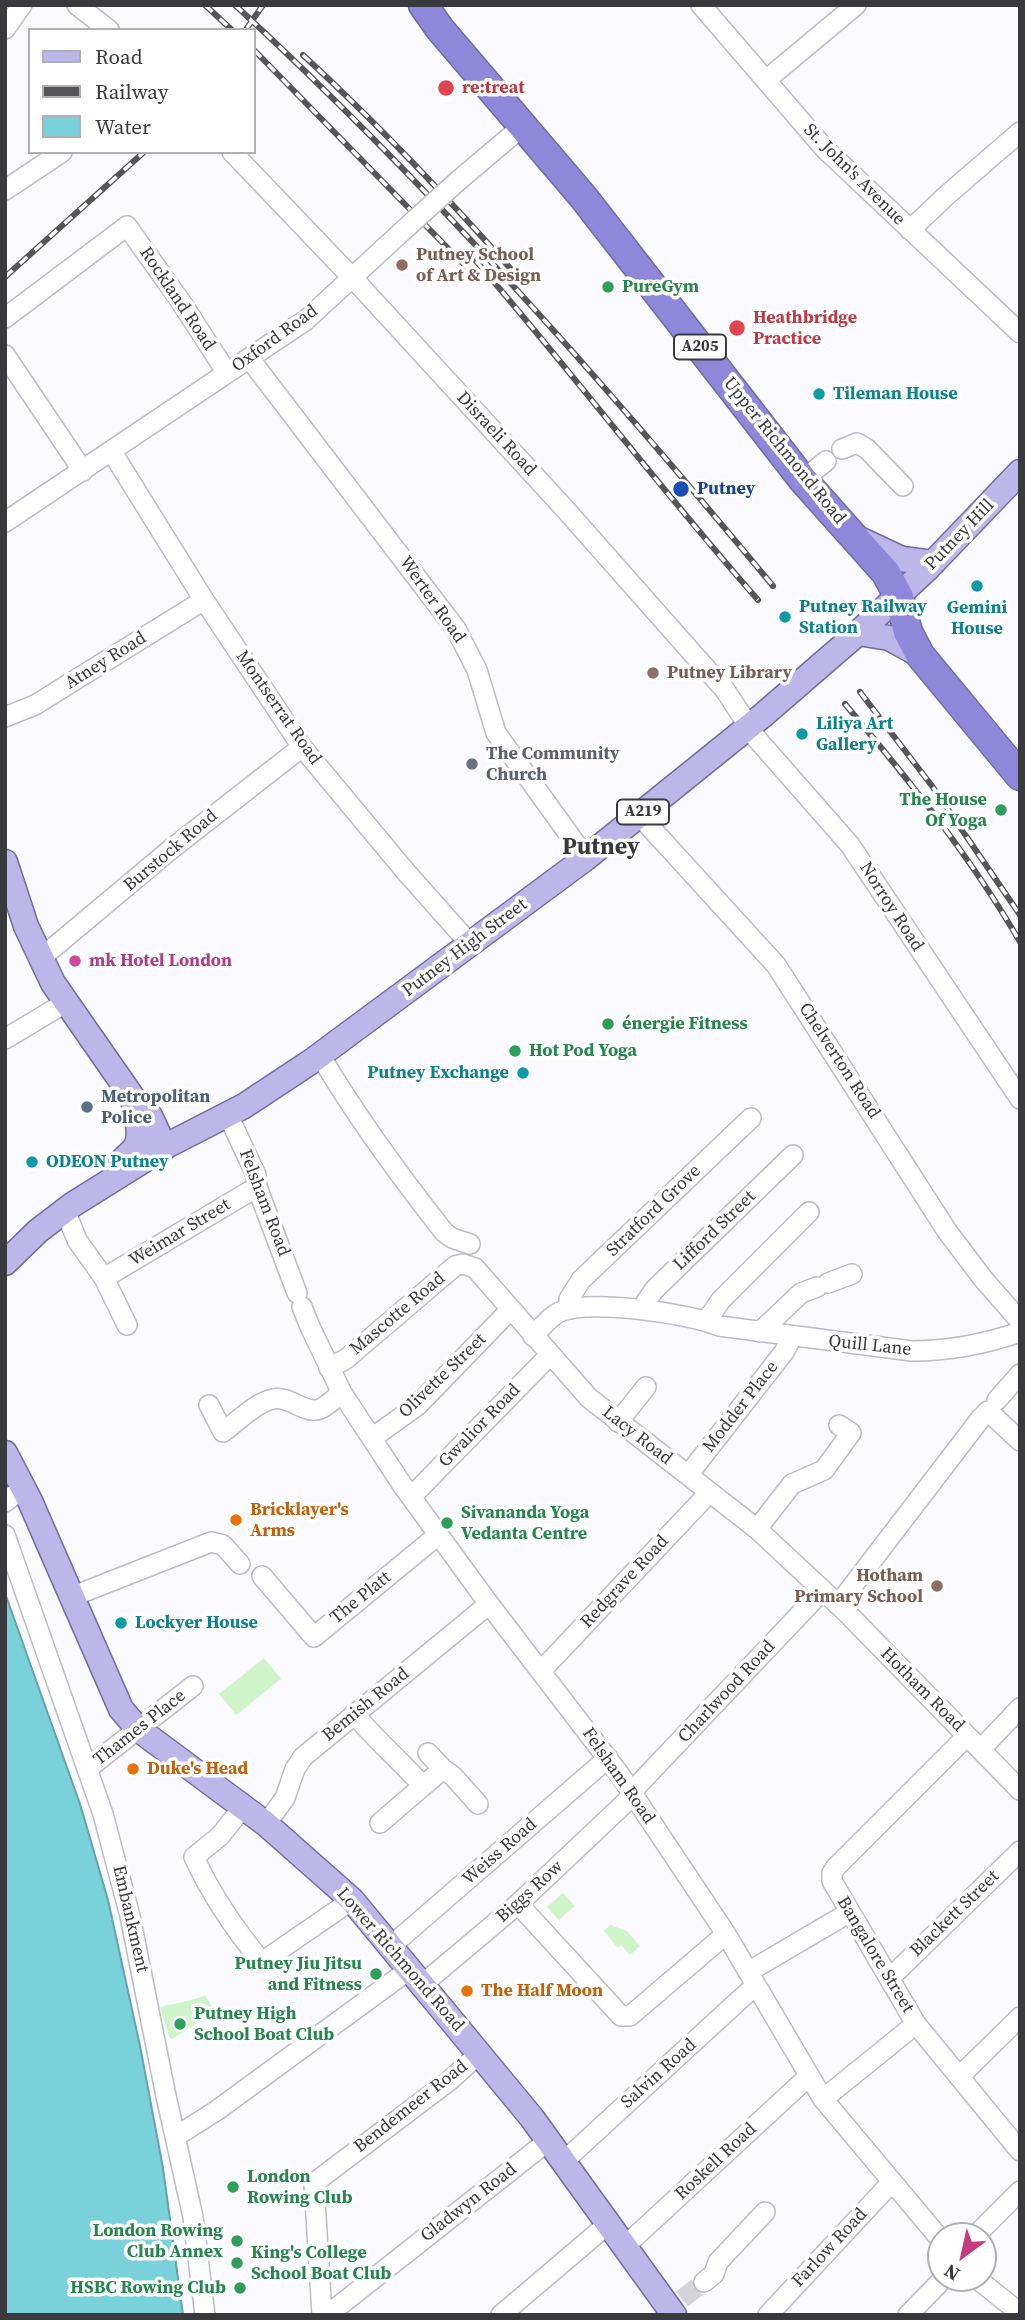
<!DOCTYPE html>
<html>
<head>
<meta charset="utf-8">
<style>
	body { margin:0 }
	#map { position:relative; width:1025px; height:2320px; overflow:hidden; background:#fbfaff; font-family:"Source Serif 4",serif }
	canvas { display:block }
	.frame { position:absolute; inset:0; border:7px solid #3a393d; pointer-events:none }
	.legend { position:absolute; left:28px; top:28px; width:228px; height:126px; box-sizing:border-box; background:#fff; border:2px solid #b0b0b1; margin:0; padding:9px 12px; list-style:none; font-size:21px; color:#3a393d }
	.legend li { display:flex; align-items:center; gap:14px; height:35px }
	.legend b { width:35px; border:2px solid #b0b0b1 }
	.north { position:absolute; left:927px; top:2222px; width:70px; height:70px; box-sizing:border-box; background:#fff; border:2px solid #b0b0b1; border-radius:50%; rotate:213deg; font-size:19px; font-weight:700; line-height:28px; text-align:center; color:#3a393d }
	.north::after { content:''; display:block; margin:auto; width:24px; height:32px; background:#c43c7b; clip-path:polygon(50% 0,100% 100%,50% 72%,0 100%) }
</style>
</head>
<body>
<div id="map">
<canvas width="1025" height="2320"></canvas>
<div class="frame"></div>
<ul class="legend">
<li><b style="height:9px;background:#bcb7e8"></b>Road</li>
<li><b style="height:9px;background:#565559"></b>Railway</li>
<li><b style="height:19px;background:#79d1d9"></b>Water</li>
</ul>
<div class="north">N</div>
</div>
<script>
const c = document.querySelector('canvas').getContext('2d');
c.lineJoin = 'round';
function paint(path, color) {
  c.fillStyle = color;
  c.fill(path, 'evenodd');
}
function stroke(path, color, width, dash) {
  c.strokeStyle = color;
  c.lineWidth = width;
  c.lineCap = dash ? 'butt' : 'round';
  c.setLineDash(dash || []);
  c.stroke(path);
}
function label(font, color, halo, rows, align = 'center') {
  c.font = font + ' "Source Serif 4",serif';
  c.lineWidth = 7;
  c.setLineDash([]);
  c.textBaseline = 'middle';
  c.strokeStyle = halo;
  c.fillStyle = color;
  for (const [text, x, y, turn = 0] of rows) {
    c.save();
    c.translate(x, y);
    c.rotate((+turn || 0) * Math.PI / 180);
    c.textAlign = isNaN(turn) ? turn : align;
    if (halo) c.strokeText(text, 0, 0);
    c.fillText(text, 0, 0);
    c.restore();
  }
}
const green = new Path2D(`
	M 264,1658 L 281,1679 L 236,1715 L 219,1694 Z
	M 563,1893 L 575,1906 L 559,1920 L 547,1907 Z
	M 610,1925 L 627,1931 L 640,1946 L 630,1955 L 621,1945 L 618,1948 L 604,1931 Z
	M 205,1995 L 215,2012 L 172,2039 L 169,2037 L 160,2007 C 171,2004 198,2000 205,1995 Z`);
const water = new Path2D(`
	M 5,1593 L 80,1804 L 108,1900 L 140,2046 L 163,2168 L 183,2315 L 5,2315 Z`);
const minorTunnel = new Path2D(`
	M 682,2299 L 704,2282`);
const minor = new Path2D(`
	M 77,5 L 109,30
	M 701,5 L 825,149 L 1020,333
	M 5,29 L 22,5
	M 766,80 L 856,5
	M 232,152 L 361,287 L 565,509 L 725,690 L 757,739 L 850,845 L 1020,1099
	M 459,180 L 523,126
	M 5,190 L 62,152
	M 910,230 L 947,195 L 1020,132
	M 5,318 L 127,226 L 181,302 L 227,373
	M 5,355 L 83,471
	M 249,358 L 456,629 L 477,670 L 496,733 L 586,858
	M 842,449 L 857,443 L 867,449 L 903,486
	M 112,452 L 204,600 L 302,747 L 406,872 L 470,944
	M 803,480 L 826,461
	M 5,522 L 306,320 L 407,227
	M 5,717 L 35,705 L 204,600
	M 639,815 L 776,965 L 947,1231 L 984,1280 L 1020,1321
	M 41,958 L 170,850 L 302,747
	M 5,1039 L 65,1003
	M 320,1055 C 357,1118 399,1175 444,1232 L 452,1238 L 470,1244
	M 228,1115 L 256,1175 L 257,1187 L 297,1293
	M 65,1210 L 77,1240 L 104,1278 L 127,1325
	M 104,1278 L 257,1187
	M 828,1283 L 852,1274
	M 302,1307 L 311,1329 L 342,1393 L 403,1486 L 489,1604 L 620,1775 L 726,1934 L 823,2099 L 941,2240
	M 571,1309 L 569,1299 L 581,1280 L 751,1118
	M 645,1310 L 646,1302 L 654,1290 L 793,1155
	M 707,1320 L 721,1300 L 809,1212
	M 760,1332 L 801,1293 L 817,1287
	M 533,1336 C 542,1327 551,1315 562,1311 C 592,1300 689,1313 719,1326 L 912,1351 C 948,1351 985,1344 1020,1332
	M 329,1368 L 346,1359 L 455,1266 L 463,1264 L 475,1268 L 589,1398 L 757,1529 L 846,1612 L 1020,1790
	M 997,1400 L 1020,1374
	M 209,1405 L 223,1432 C 238,1421 255,1403 273,1399 C 289,1395 305,1415 320,1409 C 327,1406 335,1398 342,1393
	M 618,1422 L 646,1387
	M 372,1438 L 418,1405 L 511,1309
	M 688,1475 L 784,1352 L 792,1337
	M 411,1497 L 549,1356
	M 5,1502 L 23,1488
	M 757,1529 L 792,1484 L 824,1470 L 851,1433 L 839,1425
	M 5,1535 L 103,1814 L 130,1916 L 166,2096 L 193,2217 L 205,2315
	M 262,1576 L 314,1637 L 438,1535
	M 71,1597 L 211,1542 L 223,1545 L 240,1564
	M 838,1605 L 981,1418 L 988,1411 L 1020,1441
	M 541,1671 L 709,1493
	M 354,1714 C 376,1740 401,1761 423,1786 L 443,1769 L 453,1776 L 478,1804
	M 967,1736 L 836,1867 L 832,1873 L 832,1881 L 916,2024 L 1020,2151
	M 981,1749 L 1020,1708
	M 428,1753 L 443,1769
	M 87,1769 L 193,1686
	M 243,1807 L 220,1836 L 194,1857 C 211,1894 236,1931 262,1962 L 352,1900
	M 380,1823 L 423,1786
	M 266,1824 L 285,1798 L 295,1769 L 303,1757 L 489,1604
	M 518,1904 L 621,2016 L 630,2016 L 726,1934
	M 391,1946 L 608,1758
	M 748,1972 L 850,1912
	M 890,1978 L 1020,1851
	M 423,1984 L 518,1904 L 626,1802 L 638,1785 L 823,1590
	M 960,2076 L 1020,2017
	M 823,2099 L 916,2024
	M 175,2137 L 216,2111 L 410,1969
	M 563,2162 L 747,1993 L 756,1987
	M 975,2236 L 1020,2191
	M 624,2247 L 808,2077
	M 976,2278 L 1020,2313
	M 704,2282 L 714,2274 L 718,2262 L 765,2212
	M 322,2314 L 335,2309 L 548,2141
	M 322,2315 L 314,2183 L 449,2081 L 480,2053
	M 501,2315 L 608,2224
	M 768,2315 L 892,2182
	M 908,2315 L 944,2278`);
const major = new Path2D(`
	M 857,538 L 902,559 L 933,563
	M 858,633 L 889,638 L 920,655
	M 5,862 L 26,926 L 53,983 L 133,1098 L 150,1116 L 158,1133 L 162,1149
	M 119,1171 C 122,1156 126,1159 134,1149 C 144,1137 136,1114 133,1100
	M 5,1263 L 38,1231 L 72,1205 L 168,1145 L 244,1106 L 312,1061 L 586,858 L 762,716 L 858,633 L 928,568 L 1020,472
	M 5,1453 L 30,1501 L 121,1709 L 138,1729 L 266,1824 L 352,1900 L 532,2118 L 674,2315`);
const highway = new Path2D(`
	M 423,5 L 440,29 L 584,198 L 803,480 L 886,573 L 899,597 L 908,632 L 920,655 L 1020,776`);
const rail = new Path2D(`
	M 205,5 L 232,30
	M 235,5 C 429,184 605,383 773,586
	M 247,28 L 263,5
	M 254,50 L 480,281
	M 303,55 C 381,127 454,204 524,284
	M 476,261 C 572,372 661,490 758,600
	M 5,277 L 144,152
	M 860,692 L 932,786 L 1020,915
	M 845,704 C 908,779 971,857 1020,942`);
const minorBridge = new Path2D(`
	M 407,227 L 459,180`);
const markers = [
	[446,88,9,"#e0444e"],
	[402,265,7,"#8d6e63"],
	[608,287,7,"#2e9e5b"],
	[737,328,9,"#e0444e"],
	[819,394,7,"#0f9aa8"],
	[681,489,9,"#1a4fb4"],
	[977,586,7,"#0f9aa8"],
	[785,617,7,"#0f9aa8"],
	[653,673,7,"#8d6e63"],
	[802,734,7,"#0f9aa8"],
	[472,764,7,"#6b7280"],
	[1001,810,7,"#2e9e5b"],
	[75,961,7,"#d1479c"],
	[608,1024,7,"#2e9e5b"],
	[515,1051,7,"#2e9e5b"],
	[523,1073,7,"#0f9aa8"],
	[87,1107,7,"#5c6f8a"],
	[32,1162,7,"#0f9aa8"],
	[236,1520,7,"#e8710a"],
	[447,1523,7,"#2e9e5b"],
	[937,1586,7,"#8d6e63"],
	[121,1623,7,"#0f9aa8"],
	[133,1769,7,"#e8710a"],
	[376,1974,7,"#2e9e5b"],
	[467,1991,7,"#e8710a"],
	[180,2024,7,"#2e9e5b"],
	[233,2187,7,"#2e9e5b"],
	[237,2241,7,"#2e9e5b"],
	[237,2263,7,"#2e9e5b"],
	[240,2288,7,"#2e9e5b"]
];
const shields = [
	[700,347,52],
	[643,812,52]
];
const shieldNames = [
	["A205",700,347],
	["A219",643,812]
];
const healthNames = [
	["re:treat",462,88],
	["Heathbridge",753,318],
	["Practice",753,339]
];
const streetNames = [
	["St. John's Avenue",854,175,45],
	["Rockland Road",177,299,56],
	["Oxford Road",275,339,-36],
	["Disraeli Road",496,434,47],
	["Upper Richmond Road",784,451,51],
	["Putney Hill",960,535,-46],
	["Werter Road",432,600,55],
	["Atney Road",106,661,-32],
	["Montserrat Road",278,708,55],
	["Burstock Road",171,851,-40],
	["Norroy Road",891,907,57],
	["Putney High Street",465,948,-37],
	["Chelverton Road",839,1061,57],
	["Felsham Road",264,1203,69],
	["Stratford Grove",654,1211,-44],
	["Lifford Street",715,1231,-44],
	["Weimar Street",180,1233,-31],
	["Mascotte Road",398,1314,-40],
	["Quill Lane",870,1346,6],
	["Olivette Street",443,1376,-44],
	["Modder Place",741,1407,-52],
	["Gwalior Road",480,1426,-46],
	["Lacy Road",637,1436,38],
	["Redgrave Road",625,1582,-47],
	["The Platt",361,1598,-39],
	["Hotham Road",922,1690,45],
	["Charlwood Road",727,1692,-47],
	["Bemish Road",366,1705,-39],
	["Thames Place",140,1728,-38],
	["Felsham Road",618,1776,55],
	["Weiss Road",500,1852,-41],
	["Biggs Row",530,1892,-42],
	["Blackett Street",955,1914,-44],
	["Embankment",130,1919,77],
	["Bangalore Street",875,1955,59],
	["Lower Richmond Road",400,1960,49],
	["Salvin Road",659,2074,-42],
	["Bendemeer Road",411,2107,-38],
	["Roskell Road",716,2162,-43],
	["Gladwyn Road",469,2203,-38],
	["Farlow Road",830,2248,-47]
];
const educationNames = [
	["Putney School",416,255],
	["of Art & Design",416,276],
	["Putney Library",667,673],
	["Hotham",923,1576,"right"],
	["Primary School",923,1597,"right"]
];
const leisureNames = [
	["PureGym",622,287],
	["The House",987,800,"right"],
	["Of Yoga",987,821,"right"],
	["énergie Fitness",622,1024],
	["Hot Pod Yoga",529,1051],
	["Sivananda Yoga",461,1513],
	["Vedanta Centre",461,1534],
	["Putney Jiu Jitsu",362,1964,"right"],
	["and Fitness",362,1985,"right"],
	["Putney High",194,2014],
	["School Boat Club",194,2035],
	["London",247,2177],
	["Rowing Club",247,2198],
	["London Rowing",223,2231,"right"],
	["Club Annex",223,2252,"right"],
	["King's College",251,2253],
	["School Boat Club",251,2274],
	["HSBC Rowing Club",226,2288,"right"]
];
const cultureNames = [
	["Tileman House",833,394],
	["Putney Railway",799,607],
	["Station",799,628],
	["Gemini",977,608,"center"],
	["House",977,629,"center"],
	["Liliya Art",816,724],
	["Gallery",816,745],
	["Putney Exchange",509,1073,"right"],
	["ODEON Putney",46,1162],
	["Lockyer House",135,1623]
];
const transitNames = [
	["Putney",697,489]
];
const worshipNames = [
	["The Community",486,754],
	["Church",486,775]
];
const hotelNames = [
	["mk Hotel London",89,961]
];
const serviceNames = [
	["Metropolitan",101,1097],
	["Police",101,1118]
];
const foodNames = [
	["Bricklayer's",250,1510],
	["Arms",250,1531],
	["Duke's Head",147,1769],
	["The Half Moon",481,1991]
];
const districtNames = [
	["Putney",601,848]
];
paint(green, '#d0f4ca');
paint(water, '#79d1d9');
stroke(water, '#66a3aa', 2);
stroke(minorTunnel, '#d4d3d8', 19, [19, 10]);
stroke(minor, '#bdbbc6', 22);
stroke(major, '#716ca2', 27);
stroke(highway, '#716ca2', 31);
stroke(minor, '#fff', 19);
stroke(major, '#bcb7e8', 24);
stroke(highway, '#8f87d9', 28);
stroke(rail, '#565559', 6);
stroke(rail, '#fff', 3.5, [10]);
stroke(minorBridge, '#bdbbc6', 22, []);
stroke(minorBridge, '#fff', 19);
for (const [x, y, r, color] of markers) {
  const dot = new Path2D();
  dot.arc(x, y, r, 0, 2 * Math.PI);
  c.fillStyle = color;
  c.fill(dot);
  stroke(dot, '#fff', 2.5);
}
for (const [x, y, w] of shields) {
  const box = new Path2D();
  box.roundRect(x - w / 2, y - 12.5, w, 25, 5);
  c.fillStyle = '#fff';
  c.fill(box);
  stroke(box, '#3a393d', 2);
}
label('bold 16px', '#3a393d', null, shieldNames);
label('bold 18px', '#be3a42', '#fff', healthNames, 'left');
label('18px', '#3a393d', '#fff', streetNames);
label('bold 18px', '#785e54', '#fff', educationNames, 'left');
label('bold 18px', '#27864d', '#fff', leisureNames, 'left');
label('bold 18px', '#0d838f', '#fff', cultureNames, 'left');
label('bold 18px', '#164399', '#fff', transitNames, 'left');
label('bold 18px', '#5b616d', '#fff', worshipNames, 'left');
label('bold 18px', '#b23c85', '#fff', hotelNames, 'left');
label('bold 18px', '#4e5e75', '#fff', serviceNames, 'left');
label('bold 18px', '#c56008', '#fff', foodNames, 'left');
label('bold 24px', '#3a393d', '#fff', districtNames);
</script>
</body>
</html>
